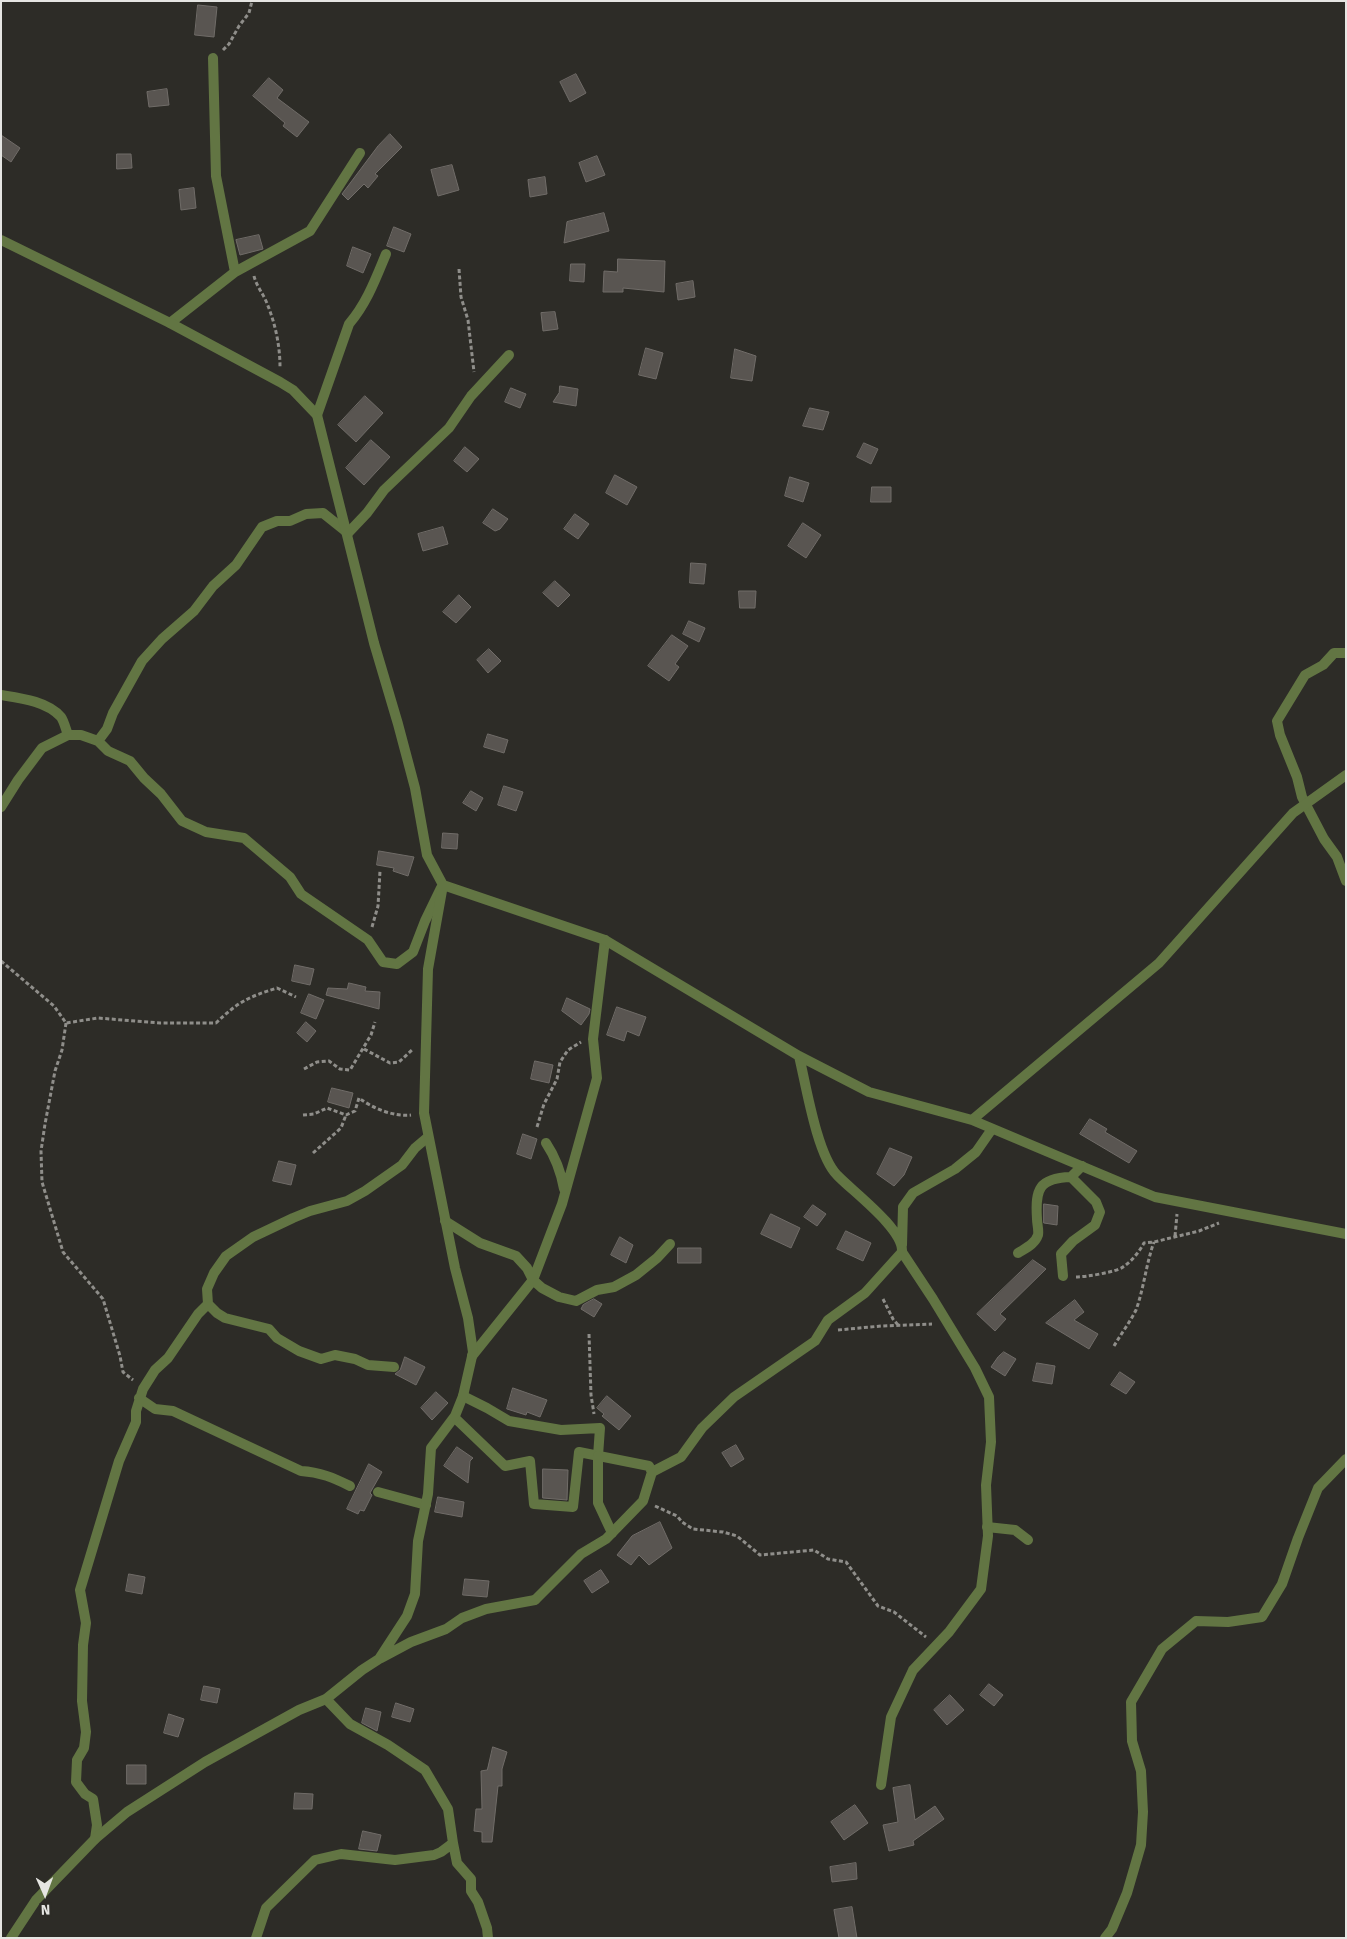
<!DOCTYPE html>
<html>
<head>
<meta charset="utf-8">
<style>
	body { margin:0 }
	#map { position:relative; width:1347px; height:1939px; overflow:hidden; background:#2d2c27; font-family:"Fira Sans",sans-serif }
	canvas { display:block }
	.frame { position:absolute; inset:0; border:2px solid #e5e5e2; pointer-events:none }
	.north { position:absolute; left:20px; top:1869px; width:50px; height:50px; -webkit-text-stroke:4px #2d2c27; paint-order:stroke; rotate:178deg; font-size:14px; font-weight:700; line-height:20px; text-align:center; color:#e5e5e2 }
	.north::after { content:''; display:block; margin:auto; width:18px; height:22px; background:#e5e5e2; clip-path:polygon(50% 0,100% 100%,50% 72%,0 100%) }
</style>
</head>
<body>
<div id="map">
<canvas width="1347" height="1939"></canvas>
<div class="frame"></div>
<div class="north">N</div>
</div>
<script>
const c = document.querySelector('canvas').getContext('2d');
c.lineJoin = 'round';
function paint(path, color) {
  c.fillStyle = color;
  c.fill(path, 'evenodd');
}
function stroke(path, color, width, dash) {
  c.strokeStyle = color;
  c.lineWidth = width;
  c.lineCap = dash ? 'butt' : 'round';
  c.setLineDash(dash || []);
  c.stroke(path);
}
const building = new Path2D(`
	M 198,5 L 217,7 L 214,37 L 195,35 Z
	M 576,74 L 586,93 L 570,102 L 560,82 Z
	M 269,78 L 283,90 L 277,98 L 309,122 L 297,137 L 283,126 L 285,123 L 253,96 Z
	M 167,89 L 169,105 L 149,107 L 147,92 Z
	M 390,134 L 402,147 L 375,174 L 378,176 L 368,188 L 364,184 L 348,200 L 342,194 L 378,146 Z
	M 1,135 L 20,148 L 11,162 L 1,155 Z
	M 117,154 L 131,154 L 132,168 L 117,169 Z
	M 597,156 L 605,175 L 586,182 L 579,163 Z
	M 452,165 L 459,190 L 438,196 L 431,170 Z
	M 545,177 L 547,194 L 530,197 L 528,180 Z
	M 194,188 L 196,208 L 181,210 L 179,190 Z
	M 604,213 L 609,231 L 564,243 L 567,222 Z
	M 394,227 L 411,234 L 404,252 L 387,246 Z
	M 259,235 L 263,249 L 240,255 L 236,240 Z
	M 353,247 L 371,254 L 363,273 L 347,266 Z
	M 618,259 L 665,261 L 664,292 L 623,288 L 623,292 L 603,292 L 604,271 L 617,272 Z
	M 571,264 L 585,264 L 584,282 L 570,281 Z
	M 693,281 L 695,297 L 678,300 L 676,284 Z
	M 555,312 L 558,329 L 543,331 L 541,313 Z
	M 646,348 L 663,353 L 656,379 L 639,375 Z
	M 735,349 L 756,356 L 752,381 L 731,378 Z
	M 560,386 L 578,389 L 576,406 L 553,402 L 559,393 Z
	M 511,388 L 526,394 L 520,408 L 505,402 Z
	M 365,396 L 383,413 L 356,442 L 338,425 Z
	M 810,408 L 829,412 L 823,430 L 803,426 Z
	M 371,440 L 390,457 L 364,485 L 346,468 Z
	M 864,443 L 878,449 L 871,464 L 857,457 Z
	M 465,447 L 479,459 L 467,472 L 454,461 Z
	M 615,475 L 637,487 L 627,505 L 606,493 Z
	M 790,477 L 809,483 L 803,502 L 785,496 Z
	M 872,487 L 891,487 L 891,502 L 871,502 Z
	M 493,509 L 508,519 L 500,529 L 495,531 L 483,523 Z
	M 575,514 L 589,524 L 578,539 L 564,529 Z
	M 803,523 L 821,535 L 806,558 L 788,546 Z
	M 443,527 L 448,544 L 423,551 L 418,534 Z
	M 691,563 L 706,564 L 704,584 L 690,583 Z
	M 555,581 L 570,595 L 558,607 L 543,593 Z
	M 739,591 L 756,591 L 755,608 L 740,608 Z
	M 459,595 L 471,607 L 456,623 L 443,612 Z
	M 689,621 L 705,628 L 699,642 L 683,634 Z
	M 672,635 L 688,646 L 675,664 L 679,667 L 669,681 L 648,666 Z
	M 489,649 L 501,661 L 488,673 L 477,660 Z
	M 488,734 L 508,740 L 504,753 L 484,747 Z
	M 504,786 L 523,792 L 516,811 L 498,805 Z
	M 471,791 L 483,798 L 476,811 L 463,803 Z
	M 443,833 L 458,834 L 457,849 L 442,848 Z
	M 379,851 L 414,857 L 408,876 L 393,871 L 394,868 L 377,865 Z
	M 295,965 L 314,969 L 310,985 L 292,981 Z
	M 349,983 L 366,987 L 365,991 L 380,992 L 379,1009 L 326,995 L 328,988 L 347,989 Z
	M 309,994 L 324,1000 L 316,1019 L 301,1013 Z
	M 567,998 L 590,1009 L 589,1014 L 581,1025 L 562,1011 Z
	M 617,1007 L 646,1017 L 639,1036 L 627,1031 L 624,1041 L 607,1035 Z
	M 306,1022 L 316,1031 L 307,1042 L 297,1033 Z
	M 535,1061 L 553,1065 L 549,1083 L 531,1079 Z
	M 332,1088 L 353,1093 L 349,1108 L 328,1102 Z
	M 1090,1119 L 1107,1129 L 1105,1132 L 1137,1151 L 1129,1163 L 1080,1134 Z
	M 523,1134 L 537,1139 L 531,1159 L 517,1154 Z
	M 890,1148 L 912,1157 L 904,1175 L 894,1186 L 877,1174 Z
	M 279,1161 L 296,1165 L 291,1185 L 273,1181 Z
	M 1044,1204 L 1058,1206 L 1057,1225 L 1044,1223 Z
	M 813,1205 L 826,1214 L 817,1226 L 804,1217 Z
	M 771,1214 L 800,1228 L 791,1248 L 761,1234 Z
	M 846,1231 L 871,1243 L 863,1261 L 837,1249 Z
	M 620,1237 L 633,1245 L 626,1263 L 611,1255 Z
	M 678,1248 L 701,1248 L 701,1263 L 678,1263 Z
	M 1033,1260 L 1046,1269 L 1000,1314 L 1006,1319 L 995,1331 L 977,1314 Z
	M 594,1299 L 602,1304 L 594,1317 L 581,1309 L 583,1305 Z
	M 1075,1300 L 1084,1312 L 1074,1320 L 1098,1334 L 1089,1349 L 1046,1323 Z
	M 1004,1352 L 1016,1359 L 1005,1376 L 991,1367 L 998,1357 Z
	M 405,1357 L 425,1367 L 416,1385 L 395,1374 L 400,1370 Z
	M 1037,1363 L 1055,1366 L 1052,1384 L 1033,1381 Z
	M 1120,1372 L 1135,1382 L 1126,1394 L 1111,1385 Z
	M 513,1388 L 547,1400 L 540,1417 L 527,1412 L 526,1415 L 507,1409 Z
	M 436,1392 L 448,1403 L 432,1420 L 421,1408 Z
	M 607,1396 L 631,1416 L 619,1430 L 602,1416 L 604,1414 L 597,1408 Z
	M 736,1445 L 744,1459 L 731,1467 L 722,1453 Z
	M 457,1447 L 473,1458 L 470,1461 L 468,1483 L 444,1466 Z
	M 369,1464 L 382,1472 L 370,1493 L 372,1495 L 364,1511 L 360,1510 L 358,1514 L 347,1509 Z
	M 543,1469 L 568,1470 L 567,1500 L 543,1498 Z
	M 438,1497 L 464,1502 L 462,1517 L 435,1512 Z
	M 660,1522 L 672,1548 L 649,1565 L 639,1555 L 631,1565 L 617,1555 L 632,1536 Z
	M 601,1570 L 609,1582 L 592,1593 L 584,1581 Z
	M 129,1574 L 145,1577 L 142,1594 L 126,1591 Z
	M 465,1579 L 489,1581 L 487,1597 L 463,1595 Z
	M 989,1684 L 1003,1695 L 994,1706 L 980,1695 Z
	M 204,1686 L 220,1689 L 217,1703 L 201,1700 Z
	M 950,1695 L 964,1710 L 947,1725 L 934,1710 Z
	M 396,1703 L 414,1709 L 410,1722 L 392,1717 Z
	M 366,1708 L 381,1712 L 377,1731 L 362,1723 Z
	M 169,1714 L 184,1719 L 178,1737 L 164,1733 Z
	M 493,1747 L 507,1752 L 502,1769 L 502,1786 L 498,1786 L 492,1842 L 482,1842 L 482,1832 L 474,1831 L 476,1809 L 482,1809 L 481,1771 L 487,1770 Z
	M 127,1765 L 146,1765 L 146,1784 L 127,1784 Z
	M 910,1785 L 915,1820 L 935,1806 L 944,1819 L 913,1841 L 914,1845 L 889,1851 L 883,1825 L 898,1822 L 893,1788 Z
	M 295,1793 L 313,1794 L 312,1809 L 294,1809 Z
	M 855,1805 L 868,1823 L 844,1840 L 831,1822 Z
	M 363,1831 L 381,1835 L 377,1851 L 359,1849 Z
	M 856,1863 L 857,1879 L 832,1882 L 830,1867 Z
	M 852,1907 L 857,1938 L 839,1938 L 834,1910 Z`);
const path = new Path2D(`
	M 223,50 L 229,44 L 239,26 L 249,13 L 252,1
	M 459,269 L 461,297 L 468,320 L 474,372
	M 254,276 C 256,285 262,292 266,301 C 275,322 280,345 280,367
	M 372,927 L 378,906 L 380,871
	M 1,961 L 54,1006 L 66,1023 L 98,1018 L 160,1023 L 216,1023 C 238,1002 248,997 277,988 L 296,997
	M 66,1023 L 62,1050 L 55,1071 L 45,1124 L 41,1151 L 42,1182 L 63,1252 L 103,1299 L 120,1356 L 123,1372 L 133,1380
	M 364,1049 L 390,1063 L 399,1062 L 412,1050
	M 304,1069 L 317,1062 L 329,1061 L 340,1069 L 350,1070 L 371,1035 L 375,1022
	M 303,1115 L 314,1114 L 327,1108 L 346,1115 L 355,1111 L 359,1098 C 372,1108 394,1117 411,1115
	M 537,1127 L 544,1104 L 557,1079 L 560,1062 L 568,1050 L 581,1042
	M 313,1153 L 341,1128 L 346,1115
	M 1175,1236 L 1177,1214
	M 1076,1277 C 1086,1277 1116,1272 1123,1267 C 1132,1261 1139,1252 1144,1243 L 1154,1242 L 1199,1231 L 1219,1223
	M 883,1299 L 893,1319 L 898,1325
	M 838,1330 L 881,1326 L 932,1324
	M 589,1334 L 591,1395 L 594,1414
	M 1114,1346 C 1121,1334 1130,1322 1136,1310 C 1144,1288 1146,1264 1154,1242
	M 655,1506 L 677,1516 L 682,1522 L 693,1529 L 723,1532 L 737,1536 L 760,1555 L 814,1550 L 828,1559 L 846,1562 L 878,1606 L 894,1612 L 926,1637`);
const minor = new Path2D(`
	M 235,272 L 310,231 L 360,153
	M 170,323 L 235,272 L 216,176 L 213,58
	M 317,415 L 349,324 C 367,303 376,278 386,254
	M 1346,653 L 1334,653 L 1323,665 L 1305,675 L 1277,721 L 1280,735 L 1297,777 L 1302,797 L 1324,839 L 1337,857 L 1346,881
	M 1,695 C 20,698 47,701 61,717 C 64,721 66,730 68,735 L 81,735 L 98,741 L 108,751 L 130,761 L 144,778 L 161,794 L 182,821 L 206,832 L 244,838 L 290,877 L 301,894 L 368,940 L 383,962 L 397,964 L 413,952 L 425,921 L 441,888
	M 98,741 L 107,729 L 113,713 L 142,661 L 162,639 L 194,611 L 213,586 L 236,565 L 262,527 L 277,521 L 290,521 L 306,514 L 323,513 L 348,533 L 367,513 L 384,490 L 449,428 L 471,396 L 509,355
	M 1,807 L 18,780 L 42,748 L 68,735
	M 546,1143 C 556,1158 561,1172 564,1189
	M 445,1221 L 480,1243 L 516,1256 L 527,1268 L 533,1280 L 542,1288 L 559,1297 L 576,1301 L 597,1290 L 614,1287 L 636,1275 L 657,1258 L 670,1244
	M 1018,1253 C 1026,1248 1035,1244 1038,1235 C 1039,1230 1037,1224 1037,1219 C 1035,1189 1039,1178 1071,1177 L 1082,1166
	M 1063,1276 L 1061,1254 L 1073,1241 L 1095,1225 L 1100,1212 L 1096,1202 L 1071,1177
	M 472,1356 L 533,1280 L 562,1204 L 597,1078 L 593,1039 L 605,940
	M 394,1367 L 368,1365 L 355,1359 L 335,1355 L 321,1359 L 299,1351 L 277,1338 L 269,1329 L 225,1318 L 217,1313 L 208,1304 L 207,1289 L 214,1273 L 226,1256 L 253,1237 L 293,1218 L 310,1211 L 347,1201 L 365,1191 L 402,1165 L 415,1148 L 428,1137
	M 463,1396 L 487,1408 L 509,1421 L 561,1430 L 600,1428 L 598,1456
	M 139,1398 L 155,1409 L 173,1411 L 301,1471 C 320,1472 334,1478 350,1486
	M 455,1418 L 505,1466 L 530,1461 L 534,1504 L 573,1507 L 579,1452 L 649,1466 L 652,1472 L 643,1501 L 606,1539 L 581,1554 L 535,1600
	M 378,1492 L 426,1505
	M 987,1527 L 1015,1530 L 1028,1540
	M 95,1839 L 97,1825 L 93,1799 L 85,1794 L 76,1782 L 77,1760 L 84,1748 L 86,1732 L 82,1701 L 83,1645 L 86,1623 L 80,1590 L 119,1461 L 136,1422 L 136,1411 L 143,1389 L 155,1370 L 168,1358 L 198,1314 L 208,1304
	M 453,1843 L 457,1863 L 471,1879 L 471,1891 L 478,1902 L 487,1928 L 488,1938
	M 256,1938 L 266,1908 L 315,1860 L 341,1854 L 395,1860 L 434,1855 L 441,1852 L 453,1843 L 448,1809 L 425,1770 L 388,1745 L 350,1724 L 326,1699
	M 1105,1938 L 1112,1929 L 1127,1893 L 1141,1845 L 1143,1812 L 1141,1771 L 1132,1741 L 1131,1702 L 1162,1649 L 1196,1621 L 1228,1622 L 1262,1617 L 1282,1584 L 1298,1538 L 1318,1488 L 1346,1459`);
const tertiary = new Path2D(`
	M 1,240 L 170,323 L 280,382 L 293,390 L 317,415 L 374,643 L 398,724 L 415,788 L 427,855 L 443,885 L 605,940 L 799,1056 L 869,1092 L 972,1120 L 1155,1197 L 1346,1234
	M 799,1056 C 806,1085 817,1155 837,1175 C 852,1191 904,1229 902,1252 L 933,1299 L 975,1368 L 989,1397 L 991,1442 L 986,1485 L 988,1536 L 981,1589 L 949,1632 L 913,1670 L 891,1717 L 881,1785
	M 972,1120 L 1159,963 L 1293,813 L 1346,775
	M 902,1245 L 903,1207 L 913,1193 L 955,1169 L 976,1152 L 992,1129
	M 598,1456 L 598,1503 L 612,1533
	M 652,1472 L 681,1457 L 702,1428 L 734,1397 L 815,1341 L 828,1320 L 865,1293 L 902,1252
	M 381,1658 L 411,1642 L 446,1629 L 462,1618 L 486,1609 L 535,1600
	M 11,1938 L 36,1900 L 95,1839 L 127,1812 L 205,1762 L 299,1710 L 326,1699 L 362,1670 L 379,1659 L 407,1616 L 415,1594 L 418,1541 L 428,1494 L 431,1448 L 455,1416 L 463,1396 L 473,1352 L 468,1318 L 455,1268 L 424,1113 L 428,969 L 443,885`);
paint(building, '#595551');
stroke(building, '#706c68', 1);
stroke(path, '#8f8e8a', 3, [4, 2.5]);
stroke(minor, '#627543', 10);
stroke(tertiary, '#627543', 10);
</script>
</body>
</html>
